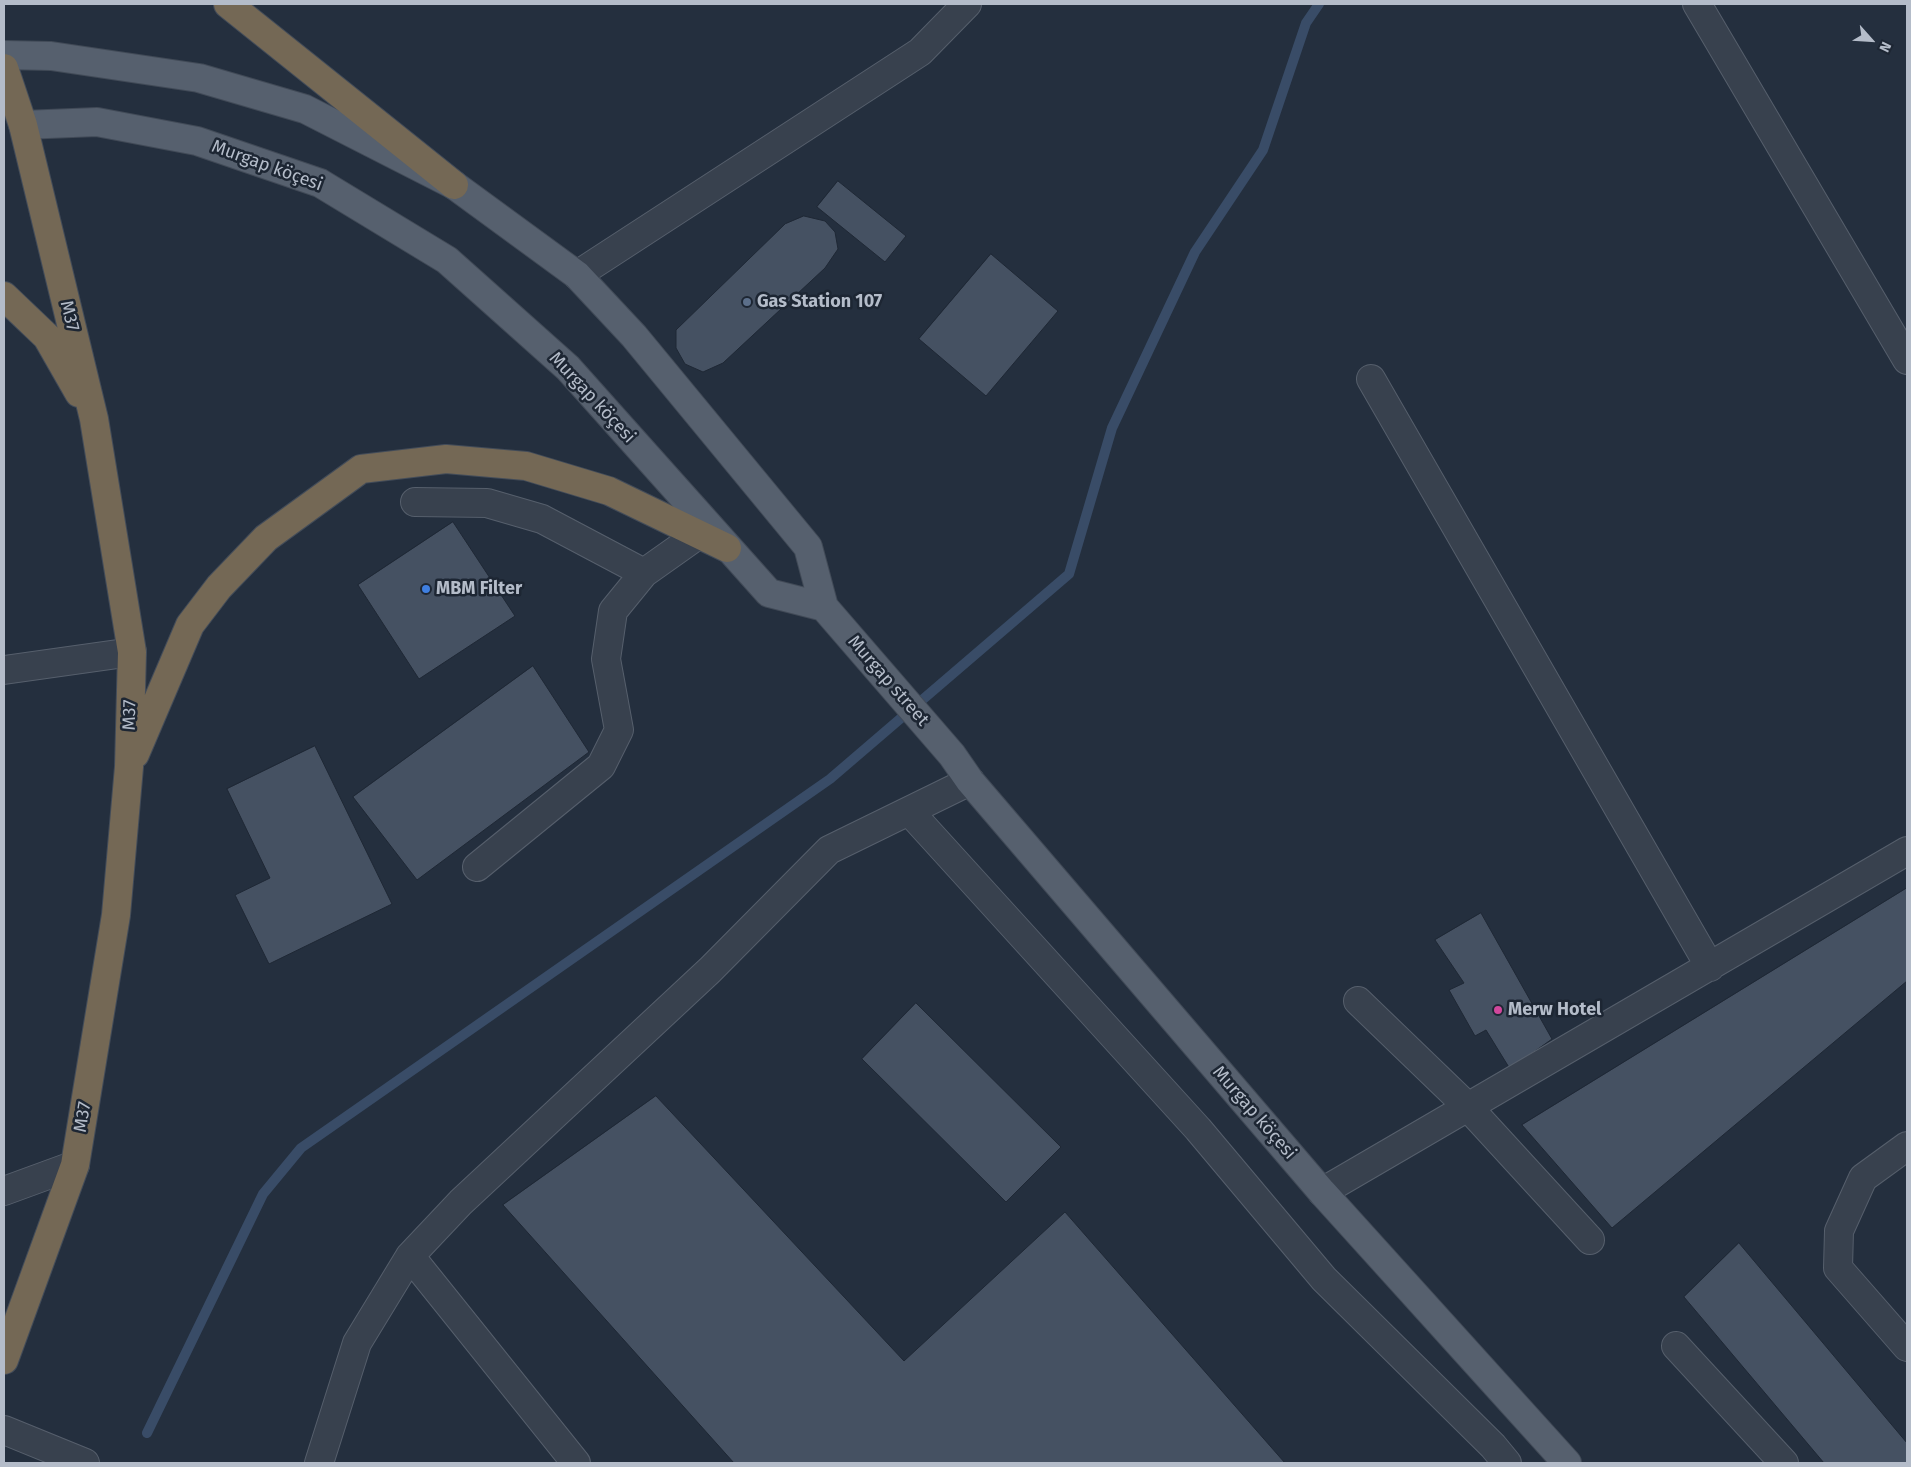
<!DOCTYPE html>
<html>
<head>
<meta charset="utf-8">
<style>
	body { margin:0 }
	#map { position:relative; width:1911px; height:1467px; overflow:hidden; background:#242f3e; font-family:"Fira Sans",sans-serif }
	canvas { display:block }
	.frame { position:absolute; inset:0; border:5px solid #b4bcc9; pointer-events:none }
	.north { position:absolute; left:1846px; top:15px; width:50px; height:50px; -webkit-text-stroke:4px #1d2633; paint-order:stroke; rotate:116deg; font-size:14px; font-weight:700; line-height:20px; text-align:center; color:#b4bcc9 }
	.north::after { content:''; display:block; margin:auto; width:18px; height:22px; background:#b4bcc9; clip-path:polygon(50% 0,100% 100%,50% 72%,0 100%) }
</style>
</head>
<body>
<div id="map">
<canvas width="1911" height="1467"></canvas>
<div class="frame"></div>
<div class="north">N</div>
</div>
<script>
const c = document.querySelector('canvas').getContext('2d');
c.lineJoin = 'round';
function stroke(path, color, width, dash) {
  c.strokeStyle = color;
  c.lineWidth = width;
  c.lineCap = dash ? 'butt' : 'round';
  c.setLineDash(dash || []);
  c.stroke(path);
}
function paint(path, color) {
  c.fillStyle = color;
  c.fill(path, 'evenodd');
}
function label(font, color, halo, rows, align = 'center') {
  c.font = font + ' "Fira Sans",sans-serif';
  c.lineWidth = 5;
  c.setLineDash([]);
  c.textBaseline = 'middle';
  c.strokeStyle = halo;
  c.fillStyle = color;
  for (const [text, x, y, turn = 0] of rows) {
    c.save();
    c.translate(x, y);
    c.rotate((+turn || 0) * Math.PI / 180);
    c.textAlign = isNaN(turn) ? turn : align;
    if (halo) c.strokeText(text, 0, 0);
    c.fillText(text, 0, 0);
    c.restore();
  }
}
const stream = new Path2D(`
	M 147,1433 L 263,1194 L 301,1148 L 830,779 L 1069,574 L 1112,428 L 1195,252 L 1263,150 L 1306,23 L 1319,4`);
const building = new Path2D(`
	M 838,181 L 906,236 L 885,262 L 817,207 Z
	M 804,216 L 825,221 L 835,232 L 838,249 L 825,268 L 723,363 L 703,372 L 685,364 L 676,348 L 676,330 L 785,224 Z
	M 991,254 L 1058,311 L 986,396 L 919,339 Z
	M 453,522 L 515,616 L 419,679 L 358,585 Z
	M 533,666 L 589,752 L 417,880 L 353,797 Z
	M 315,746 L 392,904 L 269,964 L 235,895 L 270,878 L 227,789 Z
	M 1907,888 L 1907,981 L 1612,1228 L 1522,1125 Z
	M 1481,913 L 1552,1039 L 1510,1069 L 1486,1030 L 1475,1036 L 1449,990 L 1464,983 L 1435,940 Z
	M 916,1003 L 1061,1147 L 1006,1202 L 862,1059 Z
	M 656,1096 L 904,1361 L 1065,1212 L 1285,1463 L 734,1463 L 503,1205 Z
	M 1739,1243 L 1907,1443 L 1907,1463 L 1824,1463 L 1684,1297 Z`);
const minor = new Path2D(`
	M 1697,4 L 1907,360
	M 577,275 L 920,52 L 967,4
	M 1371,379 L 1710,967
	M 415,502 L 487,503 L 542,519 L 644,573
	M 4,670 L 132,652
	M 909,811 L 1198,1129 L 1324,1279 L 1493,1446 L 1507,1463
	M 477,867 L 601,766 L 619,730 L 606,659 L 613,611 L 644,573 L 709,527
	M 1358,1001 L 1468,1107 L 1590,1240
	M 1907,1146 L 1863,1178 L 1839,1231 L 1838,1268 L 1907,1347
	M 4,1191 L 75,1165
	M 1322,1192 L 1907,851
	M 410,1256 L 576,1463
	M 1676,1346 L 1784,1463
	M 4,1430 L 85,1463
	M 319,1463 L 357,1343 L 410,1256 L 461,1202 L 710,970 L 829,850 L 970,781`);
const major = new Path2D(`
	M 4,55 L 51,56 L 199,78 L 305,109 L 454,185 L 577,275 L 634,336 L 808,547 L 824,607 L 952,755 L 970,781 L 1322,1192 L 1567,1463
	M 23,125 L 97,122 L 197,141 L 320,183 L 447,260 L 568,368 L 769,593 L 824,607`);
const highway = new Path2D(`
	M 228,4 L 454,185
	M 4,68 L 23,125 L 94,419 L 132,652 L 129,767 L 116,915 L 75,1165 L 4,1360
	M 4,296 L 47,337 L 79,393
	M 135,754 L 190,625 L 219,587 L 266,538 L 361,469 L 446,459 L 526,466 L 609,491 L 727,548`);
const markers = [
	[747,302,5,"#5c6f8a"],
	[426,589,5,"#3f7fe0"],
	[1498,1010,5,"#d1479c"]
];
const streetNames = [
	["Murgap köçesi",267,166,20],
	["M37",69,316,76],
	["Murgap köçesi",592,398,47],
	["Murgap street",888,681,49],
	["M37",130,715,-89],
	["Murgap köçesi",1254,1113,49],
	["M37",83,1117,-81]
];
const poiNames = [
	["Gas Station 107",757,302],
	["MBM Filter",436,589],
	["Merw Hotel",1508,1010]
];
stroke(stream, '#394c67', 10);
paint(building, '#455162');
stroke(building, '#1f2835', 1);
stroke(minor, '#565f6c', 30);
stroke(major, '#414a57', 30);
stroke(highway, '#434c59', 30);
stroke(minor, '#38414e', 28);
stroke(major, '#56606e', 28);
stroke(highway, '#746855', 28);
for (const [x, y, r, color] of markers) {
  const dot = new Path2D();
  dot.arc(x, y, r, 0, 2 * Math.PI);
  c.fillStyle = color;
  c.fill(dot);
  stroke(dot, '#1d2633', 2);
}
label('18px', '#b4bcc9', '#1d2633', streetNames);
label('bold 18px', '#b4bcc9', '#1d2633', poiNames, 'left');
</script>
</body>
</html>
